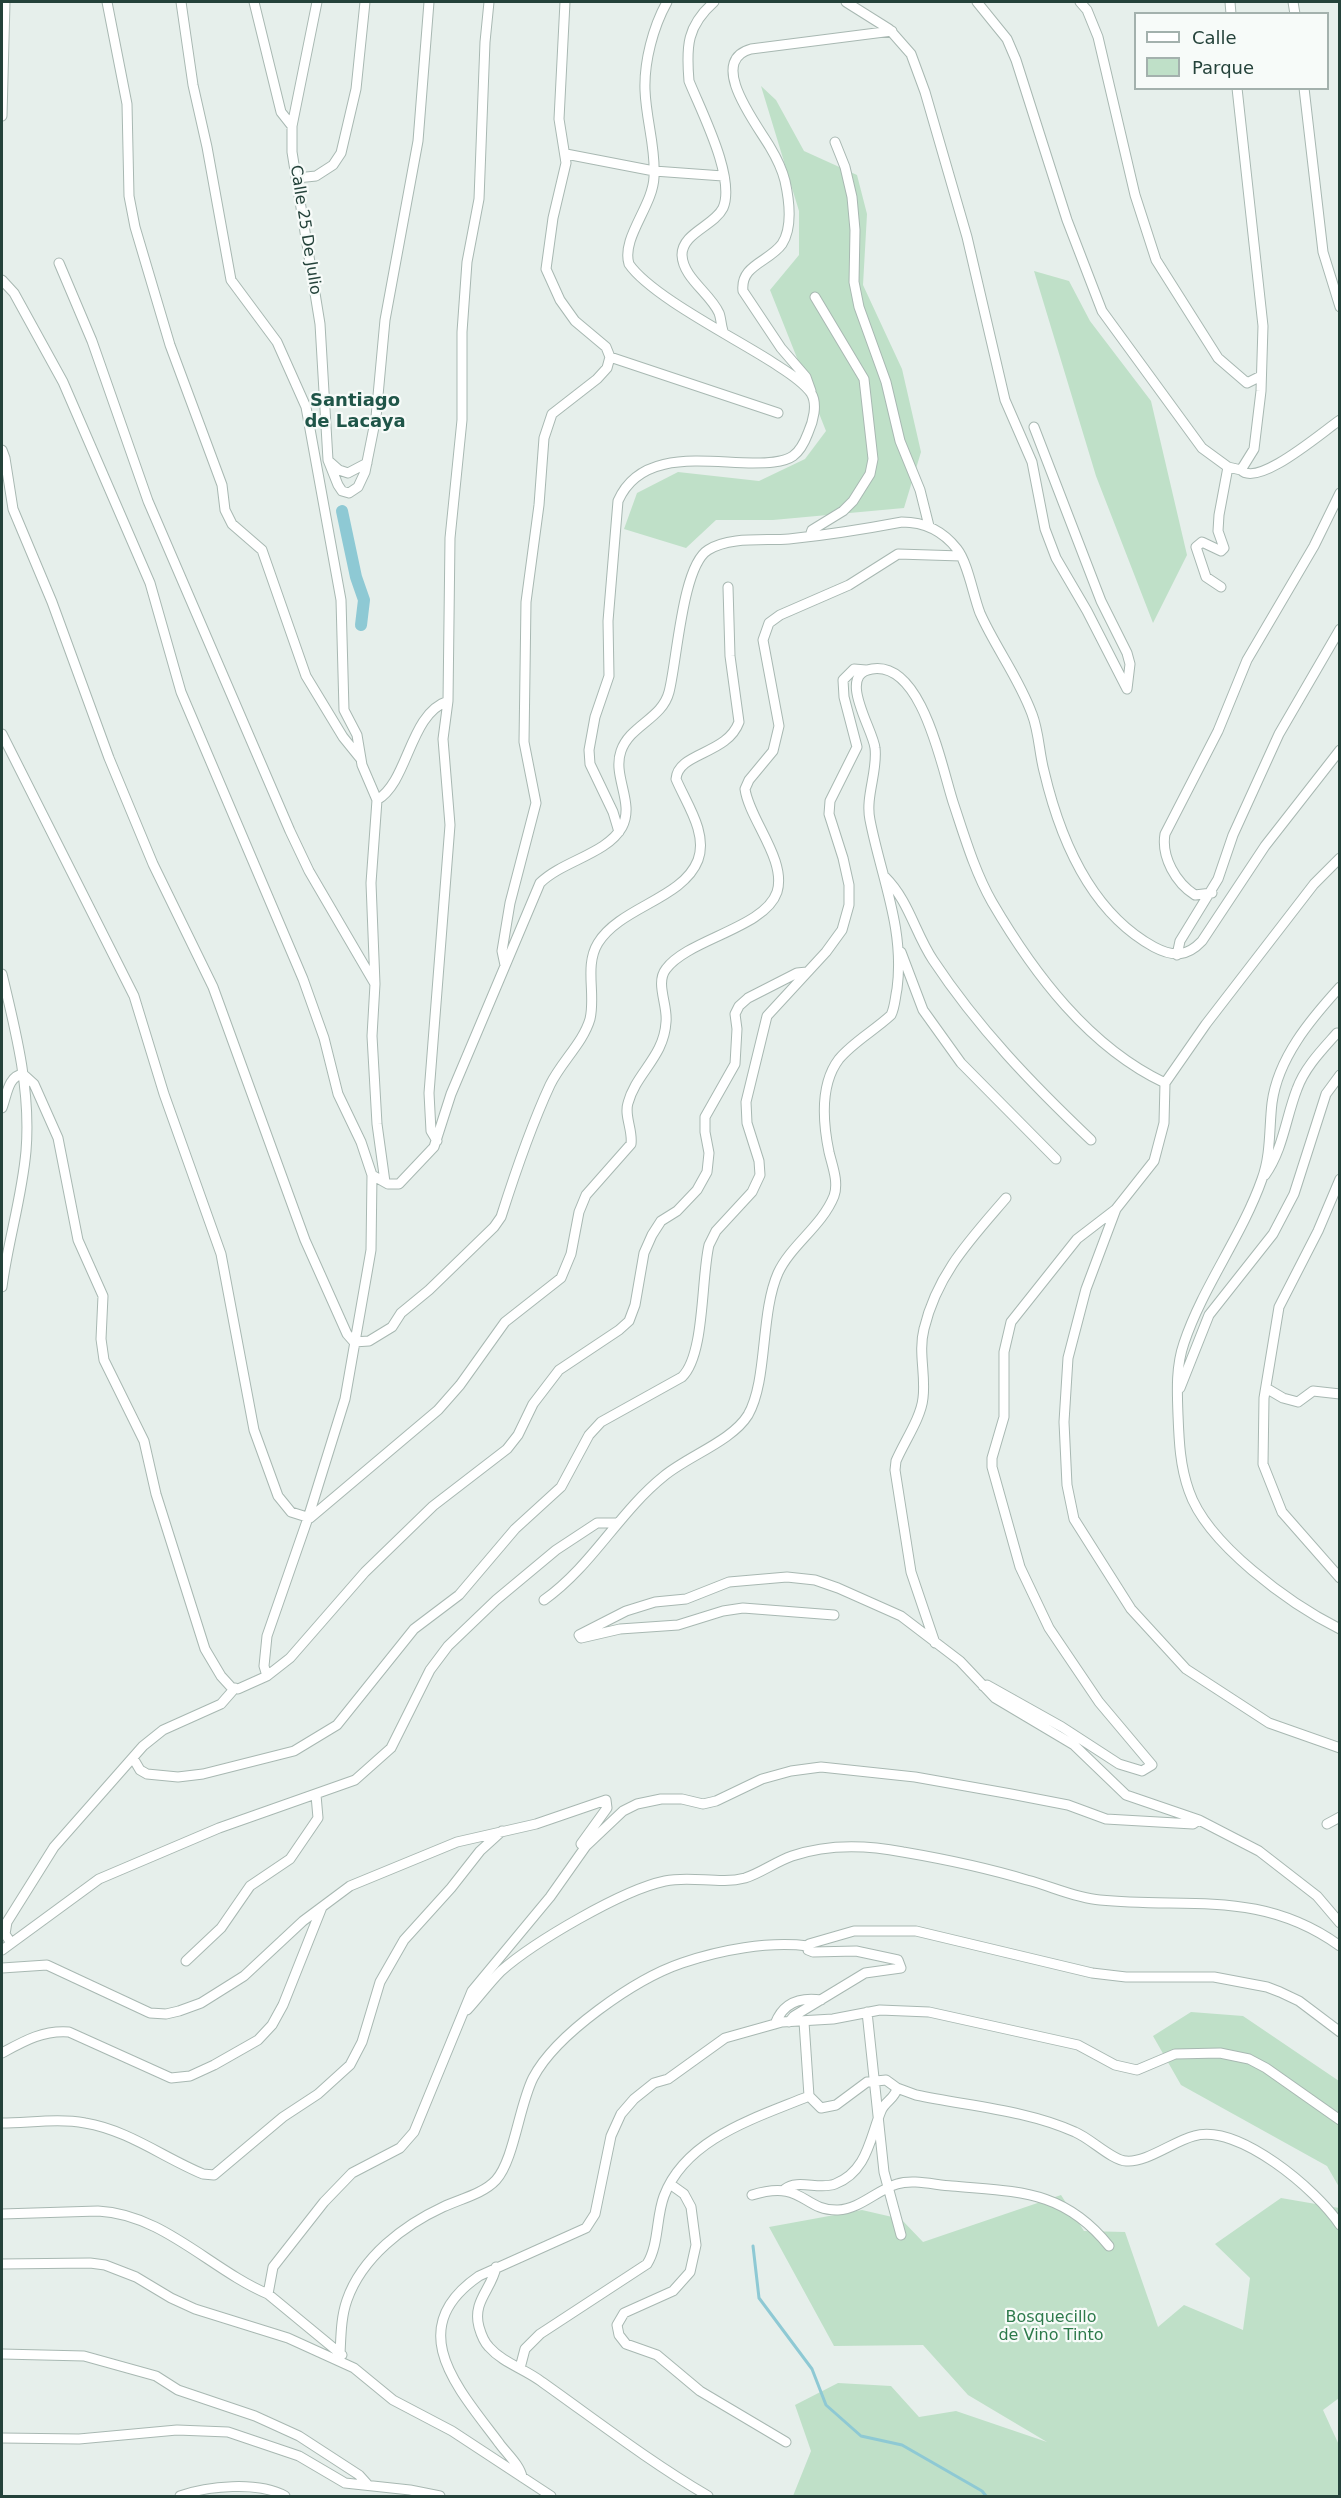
<!DOCTYPE html>
<html>
<head>
<meta charset="utf-8">
<style>
	body { margin:0 }
	#map { position:relative; width:1341px; height:2498px; overflow:hidden; background:#e6efeb; font-family:"DejaVu Sans",sans-serif }
	canvas { display:block }
	.frame { position:absolute; inset:0; border:3px solid #24423a; pointer-events:none }
	.legend { position:absolute; left:1134px; top:12px; width:195px; height:78px; box-sizing:border-box; background:#f7fbf9; border:2px solid #a3b1ad; margin:0; padding:8px 10px; list-style:none; font-size:18px; color:#24423a }
	.legend li { display:flex; align-items:center; gap:12px; height:30px }
	.legend b { width:30px; border:2px solid #a3b1ad }
</style>
</head>
<body>
<div id="map">
<canvas width="1341" height="2498"></canvas>
<div class="frame"></div>
<ul class="legend">
<li><b style="height:8px;background:#fff"></b>Calle</li>
<li><b style="height:16px;background:#bfe0c8"></b>Parque</li>
</ul>
</div>
<script>
const c = document.querySelector('canvas').getContext('2d');
c.lineJoin = 'round';
function paint(path, color) {
  c.fillStyle = color;
  c.fill(path, 'evenodd');
}
function stroke(path, color, width, dash) {
  c.strokeStyle = color;
  c.lineWidth = width;
  c.lineCap = dash ? 'butt' : 'round';
  c.setLineDash(dash || []);
  c.stroke(path);
}
function label(font, color, halo, rows, align = 'center') {
  c.font = font + ' "DejaVu Sans",sans-serif';
  c.lineWidth = 4.5;
  c.setLineDash([]);
  c.textBaseline = 'middle';
  c.strokeStyle = halo;
  c.fillStyle = color;
  for (const [text, x, y, turn = 0] of rows) {
    c.save();
    c.translate(x, y);
    c.rotate((+turn || 0) * Math.PI / 180);
    c.textAlign = isNaN(turn) ? turn : align;
    if (halo) c.strokeText(text, 0, 0);
    c.fillText(text, 0, 0);
    c.restore();
  }
}
const green = new Path2D(`
	M 761,86 L 776,100 L 804,151 L 857,175 L 867,214 L 863,285 L 902,369 L 921,452 L 904,508 L 773,520 L 716,520 L 686,548 L 624,529 L 637,493 L 678,472 L 759,481 L 805,459 L 826,431 L 770,290 L 799,255 L 799,211 Z
	M 1034,271 L 1069,281 L 1090,321 L 1151,401 L 1187,555 L 1153,623 L 1096,476 Z
	M 1191,2012 L 1243,2016 L 1339,2081 L 1339,2187 L 1327,2166 L 1181,2085 L 1153,2036 Z
	M 1061,2195 L 1084,2231 L 1125,2232 L 1158,2327 L 1184,2305 L 1243,2330 L 1250,2278 L 1215,2244 L 1281,2198 L 1339,2208 L 1339,2398 L 1323,2410 L 1339,2445 L 1339,2496 L 793,2496 L 811,2451 L 795,2405 L 838,2383 L 891,2386 L 919,2417 L 956,2411 L 1047,2442 L 968,2395 L 923,2345 L 834,2346 L 769,2227 L 862,2210 L 901,2219 L 923,2242 Z`);
const stream = new Path2D(`
	M 753,2246 L 759,2298 L 812,2369 L 826,2405 L 861,2436 L 902,2445 L 982,2491 L 986,2496`);
const canal = new Path2D(`
	M 342,511 L 356,577 L 364,600 L 361,625`);
const street = new Path2D(`
	M 107,2 L 127,104 L 129,196 L 135,227 L 170,345 L 222,485 L 225,510 L 232,524 L 262,550 L 306,676 L 343,737 L 360,758
	M 181,2 L 193,85 L 207,147 L 231,280 L 277,342 L 306,407 L 341,600 L 344,710 L 357,735 L 362,765 L 377,800 L 371,883 L 375,984 L 372,1036 L 377,1124 L 385,1182
	M 254,2 L 281,112 L 292,126
	M 317,2 L 292,126 L 292,152 L 320,324 L 328,460 L 338,485 L 342,491 L 349,493 L 358,487 L 365,472 L 376,417 L 385,320 L 418,141 L 429,2
	M 714,2 C 687,26 686,46 689,81 C 701,111 736,178 723,208 C 714,226 682,233 682,255 C 683,278 710,293 719,313 C 721,318 721,325 723,331
	M 846,2 L 889,29 L 911,54 L 925,92 L 967,237 L 1005,400 L 1032,462 L 1045,529 L 1056,558 L 1087,611 L 1127,689 L 1130,664 L 1127,653 L 1101,601 L 1034,427
	M 977,2 L 1007,39 L 1016,60 L 1067,220 L 1102,311 L 1202,448 L 1228,467 L 1241,470
	M 1080,2 L 1087,10 L 1098,37 L 1135,195 L 1156,260 L 1218,358 L 1247,383 L 1261,376
	M 1230,2 L 1231,14
	M 1293,2 L 1295,14
	M 1237,88 L 1263,326 L 1261,391 L 1254,449 L 1241,470 C 1258,488 1322,432 1340,420
	M 1304,88 L 1323,252 L 1340,307
	M 2,116 L 5,2
	M 835,142 L 845,167 L 852,197 L 855,230 L 854,282 L 859,307 L 886,382 L 900,441 L 920,490 L 929,526
	M 566,154 L 654,171 L 723,176
	M 297,178 L 316,176 L 333,165 L 341,153 L 356,89 L 365,2
	M 59,263 L 92,341 L 148,501 L 290,831 L 309,871 L 375,984
	M 2,280 L 14,293 L 63,382 L 150,583 L 181,692 L 303,979 L 324,1038 L 338,1094 L 361,1142 L 372,1175 L 371,1250 L 345,1399 L 308,1518 L 267,1636 L 264,1666 L 267,1676
	M 610,357 L 778,413
	M 811,391 L 806,377 L 781,348 L 743,291 C 740,265 769,262 782,244 C 793,227 789,199 785,181 C 782,169 776,157 770,147 C 758,126 706,61 751,49 L 892,31
	M 2,450 L 5,458 L 13,509 L 52,602 L 109,758 L 153,864 L 213,987 L 305,1240 L 347,1334 L 354,1342 L 369,1341 L 392,1327 L 401,1313 L 429,1290 L 494,1227 L 501,1217 C 515,1173 531,1126 550,1085 C 561,1062 583,1043 590,1019 C 596,994 584,966 598,943 C 620,907 683,899 698,860 C 708,833 686,803 676,779 C 678,752 727,755 739,722 L 730,656 L 728,587
	M 330,462 L 339,470 L 348,473 L 367,463
	M 810,536 L 812,530 L 843,511 L 853,501 L 870,474 L 873,459 L 864,379 L 815,297
	M 1221,587 L 1206,577 L 1196,547 L 1202,542 L 1221,551 L 1224,548 L 1218,531 L 1219,515 L 1228,467
	M 2,734 L 134,996 L 164,1094 L 221,1254 L 254,1430 L 278,1496 L 291,1512 L 310,1518 L 438,1410 L 460,1385 L 505,1322 L 561,1278 L 571,1254 L 579,1212 L 586,1195 L 631,1144 C 633,1130 624,1116 628,1103 C 636,1073 664,1057 666,1022 C 668,1005 655,983 666,969 C 688,939 765,928 777,892 C 787,860 749,819 745,789 L 749,780 L 773,751 L 779,726 L 763,640 L 769,623 L 780,615 L 849,585 L 898,554 L 961,556
	M 377,800 C 409,781 409,714 448,701
	M 619,832 L 613,812 L 590,764 L 589,750 L 595,717 L 609,676 L 608,621 L 618,501 C 641,448 707,463 753,463 C 765,463 783,463 793,456 C 800,451 805,441 808,433 C 813,422 818,404 811,393 C 802,380 784,370 772,362 C 735,338 651,296 629,264 C 621,238 653,206 654,177 C 656,148 646,120 645,90 C 644,62 653,27 667,2
	M 885,877 C 909,901 915,933 933,960 C 978,1028 1032,1084 1091,1140
	M 1212,893 L 1195,895 C 1176,883 1161,857 1165,834 L 1218,731 L 1247,660 L 1314,546 L 1340,493
	M 901,952 L 923,1010 L 961,1063 L 1056,1159
	M 1177,955 L 1180,941 L 1218,879 L 1233,835 L 1279,734 L 1340,629
	M 505,965 L 502,951 L 510,903 L 536,803 L 524,742 L 526,602 L 539,505 L 544,438 L 552,414 L 597,379 L 607,368 L 610,357 L 606,347 L 575,321 L 560,300 L 546,269 L 553,218 L 566,163 L 559,119 L 565,2
	M 2,974 C 16,1032 31,1091 26,1151 C 22,1197 8,1241 2,1287
	M 1340,987 C 1310,1020 1278,1058 1272,1103 C 1269,1128 1271,1155 1262,1179 C 1242,1236 1203,1286 1184,1343 C 1176,1366 1177,1390 1178,1415 C 1179,1441 1180,1466 1189,1491 C 1207,1544 1290,1604 1340,1629
	M 2,1108 C 7,1095 8,1076 23,1074 L 34,1084 L 58,1138 L 78,1240 L 103,1296 L 101,1339 L 104,1360 L 144,1441 L 156,1494 L 205,1649 L 221,1676 L 231,1687 L 238,1689 L 267,1676 L 290,1658 L 365,1572 L 433,1506 L 507,1449 L 518,1435 L 533,1404 L 559,1370 L 619,1330 L 629,1321 L 635,1305 L 644,1253 L 652,1235 L 661,1221 L 677,1211 L 697,1190 L 707,1172 L 709,1153 L 705,1132 L 705,1117 L 735,1064 L 737,1029 L 735,1014 L 739,1006 L 748,998 L 797,973 L 807,972
	M 437,1141 L 431,1131 L 429,1093 L 450,825 L 443,739 L 448,701 L 450,538 L 462,420 L 462,332 L 467,262 L 479,199 L 485,42 L 489,2
	M 372,1175 L 388,1184 L 399,1184 L 434,1147 L 451,1094 L 540,883 C 562,861 607,854 622,827 C 635,803 612,776 621,751 C 630,725 662,719 669,692 C 677,662 682,566 708,550 C 730,536 765,541 789,539 C 827,535 865,529 902,522 C 925,522 943,531 957,549 C 968,563 973,595 980,613 C 995,647 1019,678 1032,714 C 1039,732 1039,752 1044,771 C 1060,839 1090,912 1154,947 C 1173,957 1187,957 1202,941 L 1265,846 L 1340,750
	M 1265,1175 C 1283,1150 1286,1117 1297,1089 C 1305,1067 1322,1050 1337,1033
	M 1340,1179 L 1318,1231 L 1279,1307 L 1264,1398 L 1263,1464 L 1282,1512 L 1340,1578
	M 1116,1209 L 1086,1289 L 1068,1358 L 1064,1422 L 1067,1485 L 1074,1519 L 1131,1609 L 1186,1669 L 1269,1723 L 1340,1748
	M 1180,1388 L 1209,1315 L 1273,1234 L 1294,1194 L 1326,1094 L 1340,1075
	M 1266,1388 L 1283,1398 L 1298,1402 L 1313,1391 L 1340,1394
	M 544,1600 C 592,1566 619,1512 664,1476 C 688,1456 732,1441 748,1415 C 768,1380 760,1314 778,1273 C 791,1245 822,1226 834,1196 C 839,1182 832,1165 829,1152 C 823,1123 820,1084 839,1059 C 853,1042 875,1030 891,1015 C 895,1007 895,998 897,989 C 905,929 881,877 870,820 C 865,797 878,771 875,748 C 873,729 836,674 872,669 C 923,661 942,770 954,805 C 965,838 975,872 992,902 C 1034,974 1089,1047 1165,1083
	M 834,1615 L 743,1608 L 723,1611 L 678,1625 L 620,1629 L 581,1638 L 579,1635 L 626,1611 L 655,1602 L 686,1599 L 729,1582 L 787,1577 L 815,1580 L 838,1588 L 901,1616 L 960,1661 L 995,1698 L 1074,1745 L 1126,1795 L 1199,1820 L 1259,1851 L 1317,1896 L 1340,1923
	M 935,1643 L 911,1572 L 895,1470 L 896,1461 C 904,1442 921,1418 923,1398 C 926,1375 918,1352 924,1329 C 937,1274 970,1240 1006,1198
	M 983,1686 L 987,1685 L 1062,1727 L 1119,1764 L 1142,1771 L 1152,1765 L 1099,1702 L 1049,1628 L 1020,1567 L 992,1467 L 992,1458 L 1004,1417 L 1004,1352 L 1011,1322 L 1077,1239 L 1116,1209 L 1154,1161 L 1164,1123 L 1165,1083 L 1206,1024 L 1314,884 L 1340,858
	M 133,1758 L 140,1770 L 147,1774 L 178,1777 L 203,1774 L 294,1751 L 337,1725 L 414,1629 L 459,1595 L 515,1529 L 561,1487 L 589,1435 L 601,1422 L 682,1377 C 705,1355 701,1278 709,1245 L 716,1231 L 752,1192 L 760,1175 L 759,1161 L 747,1123 L 746,1102 L 767,1016 L 826,952 L 842,930 L 849,905 L 849,885 L 843,858 L 829,814 L 830,801 L 857,747 L 844,697 L 843,680 L 854,669 L 866,670
	M 1327,1824 L 1340,1817
	M 11,1943 L 5,1934 L 7,1922 L 54,1847 L 143,1746 L 163,1730 L 221,1704 L 235,1688
	M 2,1950 L 99,1879 L 219,1828 L 355,1780 L 391,1748 L 430,1670 L 448,1646 L 496,1600 L 556,1550 L 597,1523 L 616,1523
	M 186,1961 L 221,1928 L 250,1886 L 290,1859 L 318,1818 L 316,1795
	M 2,1968 L 47,1965 L 150,2013 L 166,2014 L 179,2011 L 201,2003 L 244,1976 L 303,1921 L 350,1886 L 457,1842 L 536,1824 L 606,1800 L 607,1808 L 581,1844
	M 467,2010 C 479,1997 489,1983 501,1971 C 534,1942 622,1890 665,1881 C 692,1875 719,1885 745,1878 C 761,1873 775,1862 792,1856 C 827,1844 867,1845 903,1852 C 944,1859 987,1868 1027,1880 C 1051,1886 1075,1898 1100,1900 C 1189,1909 1261,1889 1340,1946
	M 867,2012 L 884,2172 L 901,2235
	M 789,2022 L 794,2016 L 865,1973 L 901,1968 L 898,1960 L 856,1951 L 813,1952 L 808,1950 L 809,1944 L 854,1931 L 916,1931 L 1092,1973 L 1126,1977 L 1214,1977 L 1267,1987 L 1280,1992 L 1299,2001 L 1340,2032
	M 804,2022 L 809,2096 L 821,2108 L 836,2105 L 867,2082 L 886,2080 L 897,2088 L 916,2095 C 968,2106 1027,2110 1075,2132 C 1090,2138 1113,2161 1126,2161 C 1146,2163 1174,2141 1194,2136 C 1238,2123 1317,2190 1340,2225
	M 775,2024 C 783,2003 799,1997 821,2000
	M 2,2053 C 24,2041 43,2030 69,2032 L 171,2078 L 190,2076 L 214,2065 L 258,2040 L 272,2025 L 283,2005 L 322,1907
	M 2,2123 C 28,2123 59,2118 85,2123 C 128,2130 164,2158 203,2174 L 214,2175 L 283,2117 L 318,2094 L 350,2065 L 362,2042 L 380,1982 L 404,1940 L 451,1888 L 480,1851 L 502,1831
	M 670,2184 L 684,2194 L 691,2207 L 696,2245 L 690,2272 L 673,2291 L 624,2313 L 617,2325 L 619,2335 L 626,2344 L 657,2355 L 700,2391 L 786,2442
	M 785,2189 C 797,2179 820,2190 835,2184 C 867,2172 870,2138 881,2111 C 885,2101 895,2099 897,2088
	M 752,2195 C 804,2179 802,2211 838,2210 C 860,2209 877,2190 897,2184 C 913,2179 935,2185 952,2186 C 1017,2192 1063,2189 1109,2246
	M 2,2214 L 98,2211 C 163,2214 211,2270 268,2294 L 342,2355
	M 2,2264 L 90,2263 L 105,2265 L 136,2277 L 171,2298 L 195,2309 L 288,2338 L 354,2368 L 393,2400 L 452,2431 L 551,2496
	M 496,2267 C 492,2289 472,2301 479,2327 C 481,2334 484,2342 489,2347 C 503,2363 525,2369 542,2382 C 597,2421 650,2462 708,2496
	M 268,2294 L 273,2267 L 324,2202 L 352,2173 L 400,2148 L 414,2132 L 472,1991 L 550,1897 L 586,1846 L 623,1811 L 637,1804 L 661,1799 L 682,1799 L 703,1804 L 716,1801 L 762,1779 L 791,1771 L 821,1767 L 915,1777 L 1011,1794 L 1068,1805 L 1106,1819 L 1193,1824 L 1199,1820
	M 2,2354 L 84,2356 L 156,2376 L 178,2390 L 255,2416 L 299,2436 L 359,2475 L 368,2485
	M 340,2354 C 341,2335 341,2317 347,2300 C 362,2257 404,2225 443,2207 C 460,2199 483,2194 496,2180 C 514,2160 519,2106 533,2078 C 556,2034 635,1979 682,1963 C 720,1950 768,1941 808,1946
	M 520,2368 L 525,2349 L 540,2334 L 647,2264 C 659,2245 656,2217 664,2196 C 686,2138 756,2118 809,2096
	M 2,2438 L 79,2439 L 177,2430 L 228,2432 L 299,2456 L 345,2483 L 410,2490 L 440,2496
	M 522,2477 C 520,2465 506,2453 499,2443 C 458,2388 402,2329 479,2276 L 586,2228 L 595,2214 L 611,2136 L 621,2114 L 634,2099 L 654,2083 L 668,2079 L 725,2038 L 782,2022 L 833,2019 L 880,2010 L 929,2012 L 1078,2045 L 1115,2065 L 1137,2070 L 1175,2054 L 1220,2053 L 1249,2059 L 1266,2068 L 1340,2120
	M 180,2496 C 207,2486 258,2481 285,2496`);
const streetNames = [
	["Calle 25 De Julio",305,230,81]
];
const parkNames = [
	["Bosquecillo",1051,2318],
	["de Vino Tinto",1051,2336]
];
const neighbourhoodNames = [
	["Santiago",355,401],
	["de Lacaya",355,422]
];
paint(green, '#bfe0c8');
stroke(stream, '#8ec9d4', 3);
stroke(canal, '#8ec9d4', 12);
stroke(street, '#a8b8b2', 11);
stroke(street, '#fff', 9);
label('16px', '#24423a', '#f7fbf9', streetNames);
label('16px', '#2d7a4b', '#f7fbf9', parkNames);
label('bold 18px', '#1f5548', '#f7fbf9', neighbourhoodNames);
</script>
</body>
</html>
